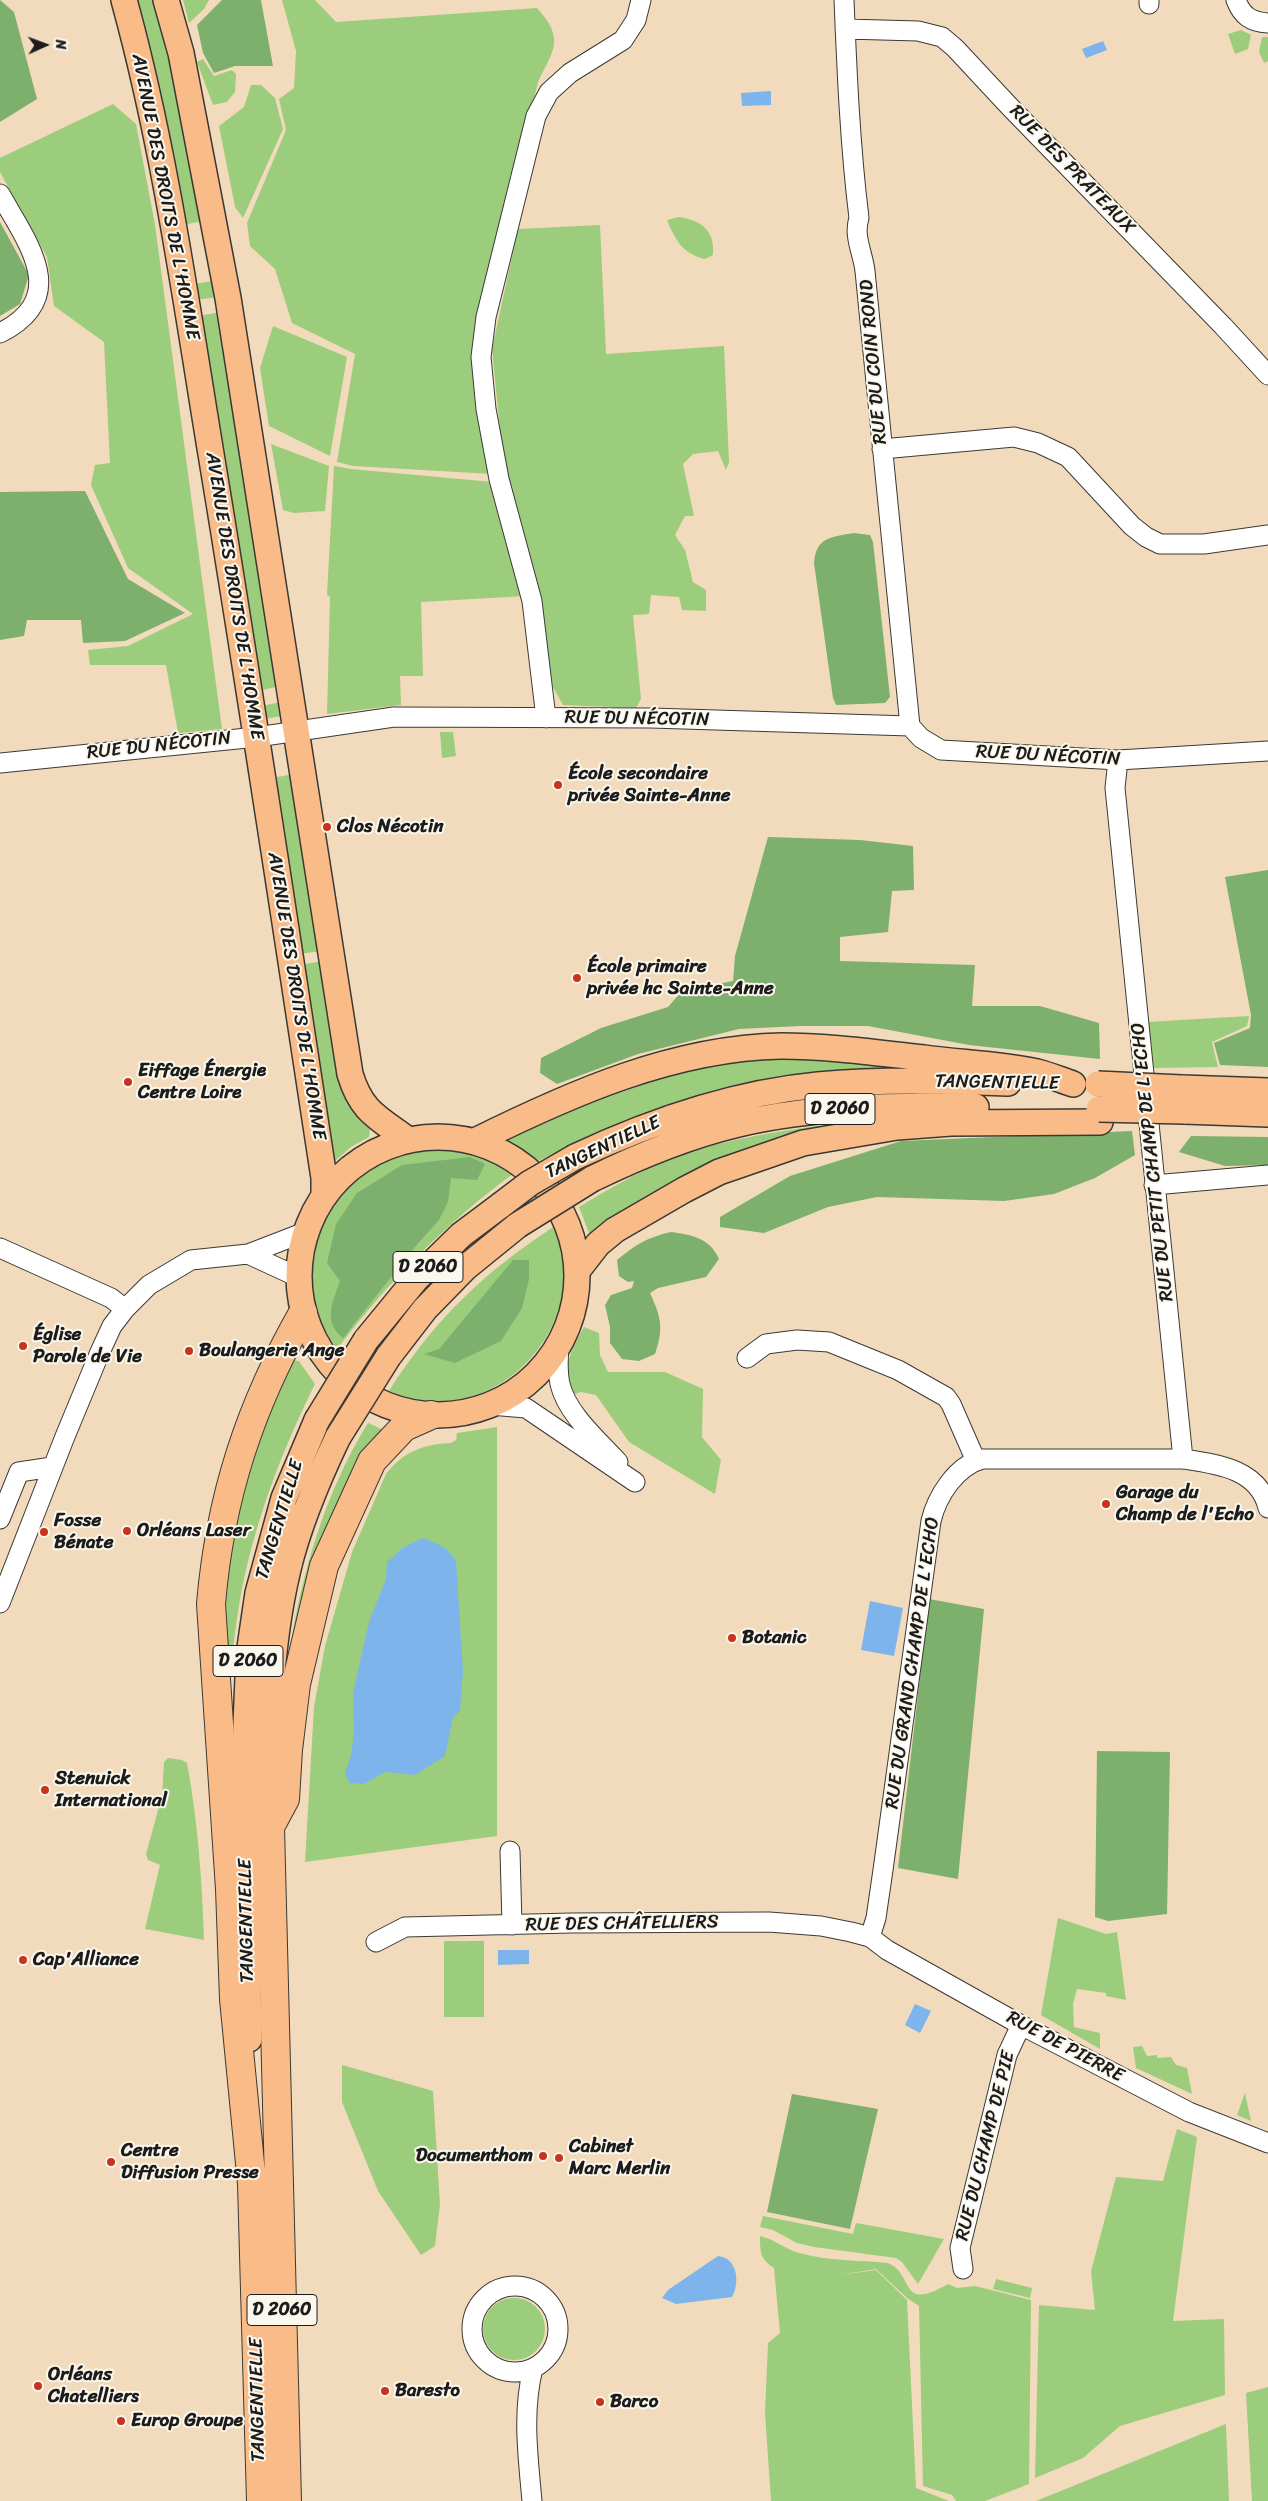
<!DOCTYPE html>
<html>
<head>
<meta charset="utf-8">
<style>
	body { margin:0 }
	#map { position:relative; width:1268px; height:2501px; overflow:hidden; background:#f2dbbc; font-family:Sriracha,sans-serif }
	canvas { display:block }
	.north { position:absolute; left:20px; top:20px; width:50px; height:50px; -webkit-text-stroke:4px #fbf7ec; paint-order:stroke; rotate:88deg; font-size:14px; font-weight:700; line-height:20px; text-align:center; color:#1c1c1c }
	.north::after { content:''; display:block; margin:auto; width:18px; height:22px; background:#1c1c1c; clip-path:polygon(50% 0,100% 100%,50% 72%,0 100%) }
</style>
</head>
<body>
<div id="map">
<canvas width="1268" height="2501"></canvas>
<div class="north">N</div>
</div>
<script>
const c = document.querySelector('canvas').getContext('2d');
c.lineJoin = 'round';
function paint(path, color) {
  c.fillStyle = color;
  c.fill(path, 'evenodd');
}
function stroke(path, color, width, dash) {
  c.strokeStyle = color;
  c.lineWidth = width;
  c.lineCap = dash ? 'butt' : 'round';
  c.setLineDash(dash || []);
  c.stroke(path);
}
function label(font, color, halo, rows, align = 'center') {
  c.font = font + ' Sriracha,sans-serif';
  c.lineWidth = 4;
  c.setLineDash([]);
  c.textBaseline = 'middle';
  c.strokeStyle = halo;
  c.fillStyle = color;
  for (const [text, x, y, turn = 0] of rows) {
    c.save();
    c.translate(x, y);
    c.rotate((+turn || 0) * Math.PI / 180);
    c.textAlign = isNaN(turn) ? turn : align;
    if (halo) c.strokeText(text, 0, 0);
    c.fillText(text, 0, 0);
    c.restore();
  }
}
const green = new Path2D(`
	M 133,0 L 157,0 L 207,220 L 183,225 Z
	M 183,0 L 209,0 L 204,9 L 189,23 Z
	M 282,0 L 315,0 L 336,22 L 537,8 C 565,39 554,49 538,82 L 482,316 L 492,474 L 353,466 L 337,462 L 355,354 L 292,323 L 275,269 L 250,246 L 247,223 L 286,130 L 279,99 L 294,88 L 296,51 Z
	M 1241,30 L 1251,35 L 1248,49 L 1235,54 L 1228,34 Z
	M 1262,37 L 1268,37 L 1268,61 L 1264,63 L 1259,52 Z
	M 203,59 L 214,76 L 232,70 L 236,74 L 235,92 L 227,102 L 213,105 L 197,62 Z
	M 251,85 L 261,85 L 275,98 L 283,129 L 243,218 L 235,207 L 219,126 L 244,107 Z
	M 113,104 L 136,124 L 155,225 L 222,729 L 178,733 L 166,665 L 90,665 L 88,650 L 128,646 L 193,614 L 128,568 L 91,485 L 95,465 L 110,463 L 104,342 L 54,306 L 47,257 L 0,172 L 0,158 Z
	M 679,217 C 702,221 715,230 713,255 L 705,259 C 683,254 675,240 667,220 Z
	M 600,225 L 606,354 L 724,346 L 729,462 L 726,470 L 718,451 L 693,454 L 683,464 L 694,516 L 685,516 L 675,535 L 685,550 L 693,582 L 706,590 L 706,611 L 682,610 L 679,597 L 651,595 L 649,614 L 633,615 L 641,699 L 636,708 L 563,705 L 553,687 L 533,571 L 504,470 L 492,349 L 518,229 Z
	M 212,281 L 218,297 L 195,300 L 195,284 Z
	M 221,312 L 280,686 L 258,691 L 198,316 Z
	M 273,326 L 347,357 L 330,456 L 269,426 L 260,368 Z
	M 271,444 L 329,466 L 325,511 L 294,513 L 283,510 Z
	M 334,466 L 351,469 L 493,482 L 525,596 L 421,602 L 423,676 L 400,676 L 401,705 L 327,714 L 330,597 L 327,595 Z
	M 282,702 L 282,716 L 264,719 L 261,706 Z
	M 440,732 L 453,732 L 456,756 L 442,758 Z
	M 294,774 L 321,951 L 299,954 L 272,778 Z
	M 323,961 L 343,1090 L 347,1102 L 355,1114 L 370,1129 L 369,1137 L 351,1147 L 335,1161 L 330,1160 L 300,965 Z
	M 1249,1016 L 1247,1026 L 1212,1042 L 1218,1067 L 1154,1068 L 1147,1022 Z
	M 744,1057 L 896,1062 L 874,1069 L 694,1098 L 615,1125 L 536,1162 L 504,1138 L 626,1085 Z
	M 839,1123 L 776,1141 L 629,1210 L 589,1233 L 579,1207 C 607,1190 634,1174 664,1162 C 719,1139 780,1131 839,1123 Z
	M 436,1147 C 465,1149 492,1153 514,1173 C 445,1224 389,1281 337,1349 C 328,1336 321,1323 317,1308 C 296,1241 344,1168 410,1150 C 418,1148 428,1148 436,1147 Z
	M 555,1226 C 559,1242 564,1258 564,1275 C 563,1349 493,1413 418,1400 C 408,1398 398,1394 389,1391 C 433,1321 485,1271 555,1226 Z
	M 584,1327 L 599,1333 L 600,1355 L 608,1372 L 665,1372 L 703,1389 L 702,1437 L 721,1460 L 715,1494 L 629,1442 L 596,1395 L 581,1392 L 571,1395 C 561,1369 571,1350 584,1327 Z
	M 291,1360 L 299,1361 L 315,1384 C 286,1442 261,1506 246,1570 C 237,1607 234,1646 228,1684 L 219,1618 L 237,1481 Z
	M 368,1423 L 386,1431 L 289,1657 C 300,1577 325,1492 368,1423 Z
	M 497,1427 L 497,1836 L 305,1862 L 314,1707 L 325,1646 L 352,1552 L 386,1474 C 403,1452 423,1444 451,1443 L 456,1440 L 457,1433 Z
	M 168,1758 L 182,1760 L 187,1763 C 198,1822 202,1880 204,1940 L 145,1929 L 160,1865 L 148,1860 L 146,1854 L 162,1796 L 164,1762 Z
	M 1058,1918 L 1106,1934 L 1117,1932 L 1126,2000 L 1106,1996 L 1106,1993 L 1077,1989 L 1073,2004 L 1074,2027 L 1100,2033 L 1100,2049 L 1041,2015 Z
	M 444,1941 L 484,1941 L 484,2017 L 444,2017 Z
	M 1142,2046 L 1147,2056 L 1157,2055 L 1157,2058 L 1171,2057 L 1176,2065 L 1187,2068 L 1192,2094 L 1136,2068 L 1133,2047 Z
	M 342,2065 L 433,2091 L 440,2205 L 435,2246 L 421,2255 L 378,2191 L 342,2102 Z
	M 1245,2093 L 1251,2121 L 1237,2115 Z
	M 1177,2129 L 1197,2137 L 1173,2321 L 1224,2319 L 1225,2395 L 1120,2426 L 1083,2458 L 1035,2478 L 1039,2305 L 1095,2310 L 1091,2271 L 1116,2177 L 1163,2181 Z
	M 763,2216 L 853,2234 L 856,2223 L 944,2239 L 918,2284 L 902,2262 L 896,2258 L 814,2247 L 797,2243 L 773,2230 L 760,2227 Z
	M 760,2236 C 774,2239 785,2249 799,2253 C 827,2261 859,2260 888,2263 C 915,2274 898,2313 948,2284 L 957,2288 L 975,2286 L 1031,2300 L 1029,2484 L 985,2501 L 956,2501 L 952,2495 L 923,2486 L 919,2306 L 907,2298 L 876,2269 L 839,2275 L 876,2270 L 907,2300 L 916,2488 L 949,2501 L 771,2501 L 765,2413 L 768,2343 L 780,2333 L 774,2268 C 760,2259 760,2252 760,2236 Z
	M 996,2279 L 1032,2288 L 1030,2298 L 993,2289 Z
	M483 2329a31 31 0 1 1 62 0a31 31 0 1 1-62 0Z
	M 1268,2387 L 1268,2501 L 1252,2501 L 1246,2393 Z
	M 1226,2424 L 1229,2501 L 1036,2501 Z`);
const forest = new Path2D(`
	M 0,0 L 14,12 L 37,99 L 0,122 Z
	M 222,0 L 261,0 L 273,66 L 235,66 L 214,73 L 203,53 L 197,25 Z
	M 0,222 L 29,275 L 20,304 L 0,316 Z
	M 85,491 L 128,579 L 185,613 L 125,641 L 83,643 L 81,620 L 27,620 L 24,636 L 0,640 L 0,492 Z
	M 854,533 L 870,535 L 873,542 L 890,697 L 885,703 L 836,705 L 833,698 L 814,563 C 816,537 831,537 854,533 Z
	M 768,837 L 860,840 L 913,846 L 914,890 L 892,891 L 888,932 L 840,937 L 840,961 L 975,965 L 972,1006 L 1040,1006 L 1099,1023 L 1100,1059 L 969,1045 L 868,1026 L 800,1026 L 739,1029 L 638,1054 L 557,1084 L 540,1073 L 541,1058 L 601,1028 L 668,1007 L 682,991 L 733,981 L 735,956 Z
	M 1268,870 L 1268,1067 L 1220,1065 L 1214,1043 L 1250,1028 L 1251,1015 L 1225,877 Z
	M 1132,1131 L 1135,1155 L 1095,1178 L 1054,1194 L 1004,1201 L 877,1197 L 828,1207 L 764,1233 L 720,1227 L 720,1217 L 790,1176 L 901,1141 Z
	M 1191,1136 L 1268,1137 L 1268,1165 L 1225,1166 L 1179,1152 Z
	M 470,1157 L 485,1164 L 477,1180 L 451,1178 L 448,1202 L 439,1220 L 414,1248 L 343,1338 C 322,1321 333,1302 340,1281 L 327,1263 L 336,1224 L 357,1193 L 402,1165 Z
	M 671,1232 C 692,1235 710,1238 719,1259 L 706,1277 L 658,1288 L 650,1293 C 661,1317 664,1328 655,1354 L 639,1361 L 622,1359 L 610,1343 L 610,1327 L 605,1305 L 611,1295 L 632,1288 L 634,1281 L 628,1282 L 619,1276 L 617,1260 C 635,1245 648,1237 671,1232 Z
	M 513,1260 L 529,1260 L 529,1279 L 522,1308 L 501,1341 L 455,1363 L 424,1354 L 439,1349 Z
	M 929,1599 L 984,1609 L 958,1879 L 898,1868 Z
	M 1097,1751 L 1170,1752 L 1167,1914 L 1108,1921 L 1095,1917 Z
	M 792,2094 L 878,2109 L 850,2229 L 767,2212 Z`);
const water = new Path2D(`
	M 1103,41 L 1107,50 L 1086,58 L 1082,49 Z
	M 771,91 L 771,105 L 742,106 L 741,93 Z
	M 423,1538 L 444,1547 L 456,1560 L 463,1672 L 460,1711 L 453,1717 L 445,1756 L 415,1775 L 385,1772 L 364,1784 L 349,1783 L 345,1773 L 351,1756 L 354,1732 L 353,1693 L 369,1622 L 386,1579 L 387,1562 L 404,1547 Z
	M 870,1601 L 903,1608 L 894,1656 L 861,1650 Z
	M 498,1950 L 529,1950 L 529,1964 L 498,1965 Z
	M 915,2004 L 931,2011 L 920,2033 L 905,2025 Z
	M 718,2256 C 738,2258 740,2283 732,2297 L 676,2304 L 662,2298 L 668,2290 Z`);
const minor = new Path2D(`
	M 844,0 C 847,73 850,145 859,218 C 853,236 863,253 865,271 L 910,726
	M 1149,0 L 1149,4
	M 1236,0 C 1242,16 1251,22 1268,23
	M 845,29 L 918,31 L 942,37 L 955,48 L 1010,107 L 1223,326 L 1268,375
	M 0,194 C 28,244 71,297 0,333
	M 882,449 L 1014,437 L 1038,443 L 1068,457 L 1132,526 L 1146,537 L 1160,544 L 1204,544 L 1268,535
	M 546,718 L 532,601 L 499,479 L 486,409 L 481,357 L 486,317 L 536,116 L 549,92 L 570,73 L 623,40 L 636,20 L 641,0
	M 1118,760 L 1115,788 L 1183,1459 C 1217,1464 1259,1469 1268,1508
	M 0,763 L 257,737 L 394,717 L 651,718 L 910,726 L 921,738 L 941,750 L 1118,760 L 1268,751
	M 1154,1185 L 1268,1175
	M 0,1248 L 111,1298 L 125,1309
	M 248,1254 L 298,1277
	M 559,1345 C 558,1358 557,1371 560,1384 C 567,1414 598,1440 618,1462
	M 747,1358 L 766,1344 L 797,1340 L 829,1342 L 898,1370 L 946,1397 L 951,1404 L 976,1461
	M 490,1405 L 526,1408 L 635,1482
	M 0,1519 L 19,1472 L 52,1467
	M 0,1603 L 64,1439 L 100,1352 L 112,1326 L 125,1309 L 149,1285 L 191,1260 L 248,1254 L 305,1232
	M 510,1851 L 512,1925
	M 870,1937 L 876,1918 L 883,1870 L 931,1521 C 937,1496 956,1466 982,1459 L 1183,1459
	M 376,1942 L 405,1927 L 572,1923 L 769,1922 L 821,1926 L 851,1932 L 870,1937 L 887,1950 L 1021,2025 L 1189,2112 L 1268,2143
	M 963,2269 L 960,2248 L 1007,2055 L 1021,2025
	M472 2329a43 43 0 1 1 86 0a43 43 0 1 1-86 0Z
	M 532,2501 C 528,2456 522,2413 533,2368`);
const major = new Path2D(`
	M 124,0 C 165,149 186,302 211,454 C 251,695 287,936 324,1178 L 324,1195
	M 166,0 L 181,53 L 228,298 L 350,1074 C 361,1111 377,1117 407,1139
	M 1182,1088 L 1268,1091
	M 1184,1111 L 1268,1114
	M299 1276a139 139 0 1 1 278 0a139 139 0 1 1-278 0Z
	M 475,1141 C 570,1094 673,1048 781,1046 C 829,1046 877,1053 924,1058 C 961,1063 1001,1064 1037,1072 C 1049,1075 1061,1080 1073,1084
	M 575,1157 C 652,1121 733,1093 818,1085 C 881,1079 945,1081 1008,1083
	M 592,1179 C 639,1156 687,1136 738,1124 C 815,1106 897,1105 976,1107
	M 577,1271 L 598,1244 L 615,1230 L 684,1190 L 719,1172 L 803,1143 L 897,1127 L 951,1123 L 1100,1122
	M 366,1340 L 416,1279 L 461,1235 L 501,1205
	M 388,1357 L 425,1309 L 465,1268 L 518,1225
	M 270,1827 C 267,1741 268,1653 288,1569 C 299,1523 318,1479 338,1437
	M 249,2039 L 244,1772 L 249,1654 L 258,1593 L 284,1498 L 317,1420`);
const highway = new Path2D(`
	M 261,2501 L 252,2184 L 234,1999 L 230,1889 L 211,1604 C 220,1497 250,1406 303,1313
	M 287,2501 L 270,1827 L 285,1799 L 288,1750 L 296,1684 L 324,1566 L 372,1461 L 404,1427 L 431,1415`);
const majorBridge = new Path2D(`
	M 1098,1084 L 1182,1088
	M 1099,1109 L 1184,1111
	M 501,1205 L 530,1183 L 575,1157
	M 518,1225 L 592,1179
	M 317,1420 L 366,1340
	M 338,1437 L 388,1357`);
const markers = [
	[558,785,5,"#c8321e"],
	[327,827,5,"#c8321e"],
	[577,978,5,"#c8321e"],
	[128,1082,5,"#c8321e"],
	[23,1346,5,"#c8321e"],
	[189,1351,5,"#c8321e"],
	[1106,1504,5,"#c8321e"],
	[127,1531,5,"#c8321e"],
	[44,1532,5,"#c8321e"],
	[732,1638,5,"#c8321e"],
	[45,1790,5,"#c8321e"],
	[23,1960,5,"#c8321e"],
	[543,2156,5,"#c8321e"],
	[559,2158,5,"#c8321e"],
	[111,2162,5,"#c8321e"],
	[38,2386,5,"#c8321e"],
	[385,2391,5,"#c8321e"],
	[600,2402,5,"#c8321e"],
	[121,2421,5,"#c8321e"]
];
const shields = [
	[840,1109,70],
	[428,1267,70],
	[248,1661,70],
	[282,2310,70]
];
const shieldNames = [
	["D 2060",840,1109],
	["D 2060",428,1267],
	["D 2060",248,1661],
	["D 2060",282,2310]
];
const streetNames = [
	["RUE DES PRATEAUX",1072,170,46],
	["AVENUE DES DROITS DE L'HOMME",165,197,79],
	["RUE DU COIN ROND",874,362,-95],
	["AVENUE DES DROITS DE L'HOMME",234,596,81],
	["RUE DU NÉCOTIN",637,719,1],
	["RUE DU NÉCOTIN",159,746,-6],
	["RUE DU NÉCOTIN",1048,756,3],
	["AVENUE DES DROITS DE L'HOMME",296,996,81],
	["TANGENTIELLE",997,1083,1],
	["TANGENTIELLE",603,1148,-25],
	["RUE DU PETIT CHAMP DE L'ECHO",1153,1162,-96],
	["TANGENTIELLE",280,1520,-73],
	["RUE DU GRAND CHAMP DE L'ECHO",913,1663,-82],
	["TANGENTIELLE",247,1921,-91],
	["RUE DES CHÂTELLIERS",622,1924,-1],
	["RUE DE PIERRE",1065,2047,28],
	["RUE DU CHAMP DE PIE",986,2146,-76],
	["TANGENTIELLE",258,2400,-91]
];
const poiNames = [
	["École secondaire",568,774],
	["privée Sainte-Anne",568,796],
	["Clos Nécotin",337,827],
	["École primaire",587,967],
	["privée hc Sainte-Anne",587,989],
	["Eiffage Énergie",138,1071],
	["Centre Loire",138,1093],
	["Église",33,1335],
	["Parole de Vie",33,1357],
	["Boulangerie Ange",199,1351],
	["Garage du",1116,1493],
	["Champ de l'Echo",1116,1515],
	["Fosse",54,1521],
	["Bénate",54,1543],
	["Orléans Laser",137,1531],
	["Botanic",742,1638],
	["Stenuick",55,1779],
	["International",55,1801],
	["Cap'Alliance",33,1960],
	["Cabinet",569,2147],
	["Marc Merlin",569,2169],
	["Centre",121,2151],
	["Diffusion Presse",121,2173],
	["Documenthom",533,2156,"right"],
	["Orléans",48,2375],
	["Chatelliers",48,2397],
	["Baresto",395,2391],
	["Barco",610,2402],
	["Europ Groupe",131,2421]
];
paint(green, '#9ccd7c');
paint(forest, '#7db06c');
paint(water, '#7cb4eb');
stroke(minor, '#3c3934', 21);
stroke(major, '#3c3934', 28);
stroke(highway, '#3c3934', 30);
stroke(minor, '#fff', 19);
stroke(major, '#f9bc89', 25);
stroke(highway, '#f9bc89', 28);
stroke(majorBridge, '#3c3934', 28, []);
stroke(majorBridge, '#f9bc89', 25);
for (const [x, y, r, color] of markers) {
  const dot = new Path2D();
  dot.arc(x, y, r, 0, 2 * Math.PI);
  c.fillStyle = color;
  c.fill(dot);
  stroke(dot, '#fbf7ec', 2);
}
for (const [x, y, w] of shields) {
  const box = new Path2D();
  box.roundRect(x - w / 2, y - 15.5, w, 31, 4);
  c.fillStyle = '#fbf7ec';
  c.fill(box);
  stroke(box, '#1c1c1c', 1);
}
label('bold 18px', '#1c1c1c', null, shieldNames);
label('19px', '#1c1c1c', '#fbf7ec', streetNames);
label('bold 19px', '#1c1c1c', '#fbf7ec', poiNames, 'left');
</script>
</body>
</html>
